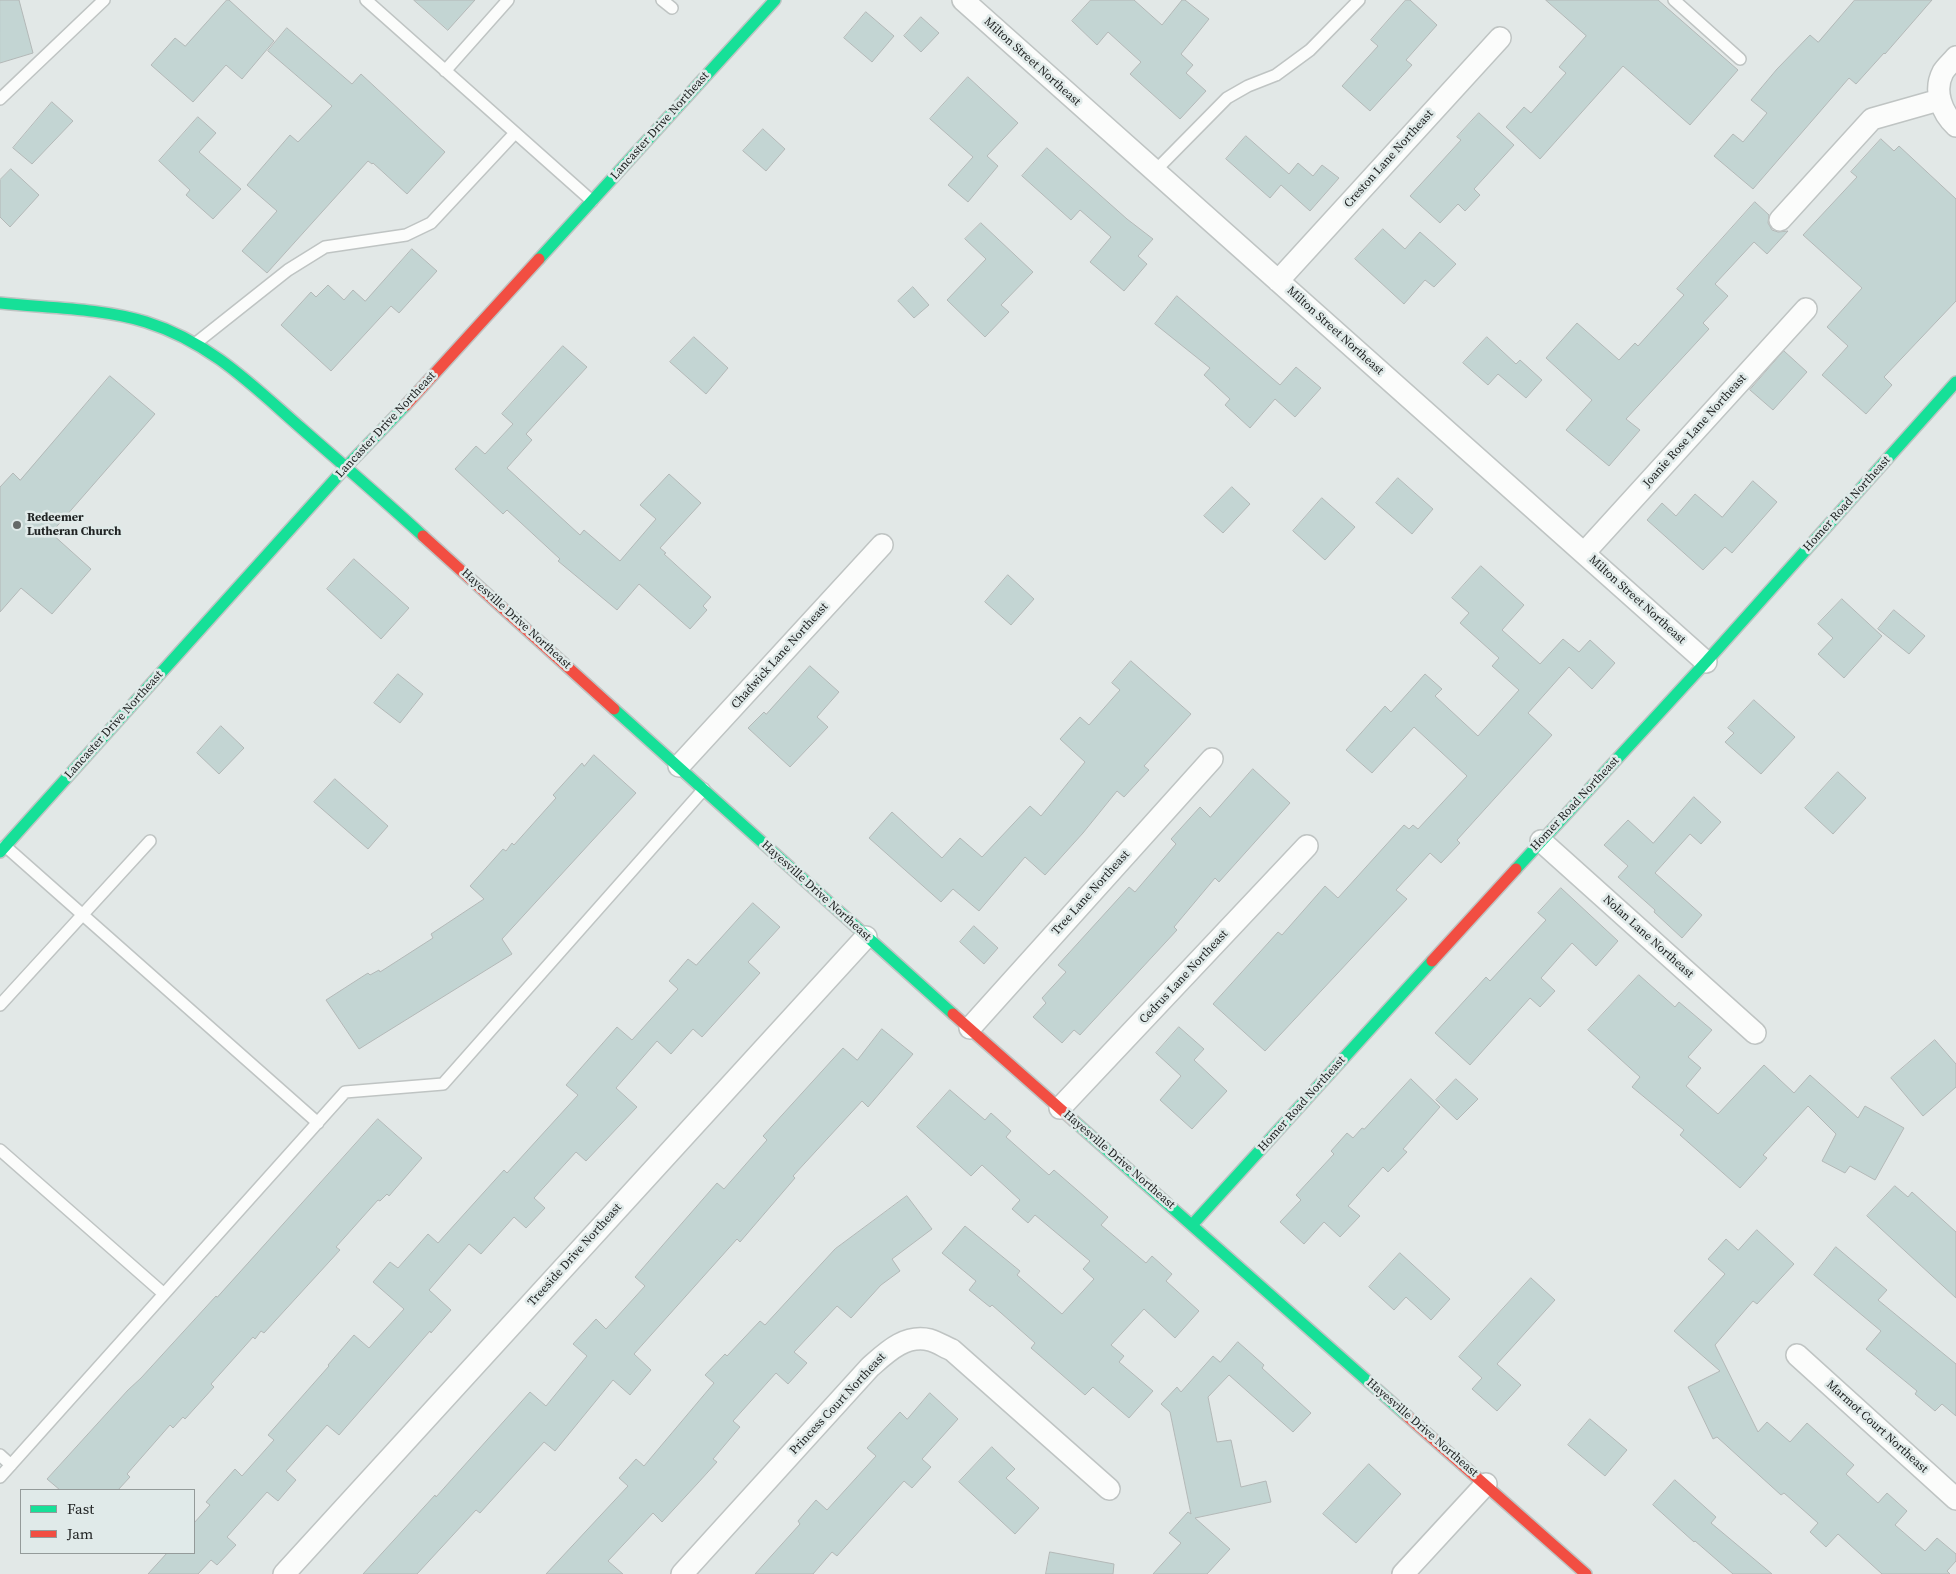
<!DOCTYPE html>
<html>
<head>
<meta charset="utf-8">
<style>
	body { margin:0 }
	#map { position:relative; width:1956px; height:1574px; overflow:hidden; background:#e2e8e7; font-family:"Source Serif 4",serif }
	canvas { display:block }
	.legend { position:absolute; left:20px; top:1489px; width:175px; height:65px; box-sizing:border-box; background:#e0eae9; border:1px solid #949b9a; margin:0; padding:6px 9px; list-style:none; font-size:15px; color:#212424 }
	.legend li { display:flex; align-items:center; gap:10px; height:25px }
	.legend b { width:25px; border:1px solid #949b9a }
</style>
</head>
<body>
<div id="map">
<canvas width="1956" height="1574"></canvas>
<ul class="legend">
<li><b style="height:6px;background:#16e098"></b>Fast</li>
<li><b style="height:6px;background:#f24e42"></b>Jam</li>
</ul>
</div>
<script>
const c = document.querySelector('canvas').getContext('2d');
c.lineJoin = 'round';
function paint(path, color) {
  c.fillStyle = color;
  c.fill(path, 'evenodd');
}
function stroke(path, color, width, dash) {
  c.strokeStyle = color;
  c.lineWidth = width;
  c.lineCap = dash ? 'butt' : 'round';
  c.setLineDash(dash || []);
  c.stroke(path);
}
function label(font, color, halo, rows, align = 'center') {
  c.font = font + ' "Source Serif 4",serif';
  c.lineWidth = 5;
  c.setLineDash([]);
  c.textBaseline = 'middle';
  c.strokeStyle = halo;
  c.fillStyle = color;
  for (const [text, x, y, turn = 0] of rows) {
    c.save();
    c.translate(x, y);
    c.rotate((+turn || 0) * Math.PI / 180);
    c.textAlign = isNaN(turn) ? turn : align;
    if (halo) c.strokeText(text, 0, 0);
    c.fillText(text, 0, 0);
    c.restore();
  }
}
const building = new Path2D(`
	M 0,0 L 19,0 L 33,53 L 0,63 Z
	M 227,0 L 229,0 L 274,41 L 242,79 L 226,65 L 193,102 L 151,65 L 175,38 L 185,46 Z
	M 414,0 L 475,0 L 448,30 Z
	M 1091,0 L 1134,0 L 1162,25 L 1182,0 L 1185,0 L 1209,19 L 1181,54 L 1193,65 L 1186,73 L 1206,91 L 1180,119 L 1130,74 L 1141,62 L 1108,32 L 1097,45 L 1072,21 Z
	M 1406,0 L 1410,0 L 1437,25 L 1406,60 L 1412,65 L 1370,111 L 1342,86 L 1378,46 L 1371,40 Z
	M 1546,0 L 1658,0 L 1738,70 L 1690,125 L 1623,66 L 1540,159 L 1506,127 L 1524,107 L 1531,113 L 1566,73 L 1559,67 L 1586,36 Z
	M 1855,0 L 1932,0 L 1885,54 L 1884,53 L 1856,84 L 1849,78 L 1753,189 L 1714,156 L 1733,134 L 1743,142 L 1767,113 L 1751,100 L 1777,69 L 1810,35 L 1818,42 Z
	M 866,12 L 894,36 L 872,62 L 844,38 Z
	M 921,17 L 939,33 L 921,52 L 904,36 Z
	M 287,28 L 352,84 L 361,74 L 445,152 L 407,194 L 373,163 L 372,164 L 368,161 L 267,273 L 242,251 L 277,211 L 247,185 L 290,135 L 298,142 L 332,106 L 268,51 Z
	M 968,77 L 1018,123 L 987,156 L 998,166 L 968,202 L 948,185 L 973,157 L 930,119 Z
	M 52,102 L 73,121 L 32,164 L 13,148 Z
	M 1479,113 L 1514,145 L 1474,189 L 1480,195 L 1465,211 L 1458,204 L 1440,223 L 1410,196 L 1461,140 L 1457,137 Z
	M 198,117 L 216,133 L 199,152 L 241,189 L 213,219 L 186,195 L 190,190 L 159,161 Z
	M 763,129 L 785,149 L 766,171 L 743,151 Z
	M 1246,136 L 1289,174 L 1298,163 L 1313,176 L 1322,165 L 1339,178 L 1310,211 L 1281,185 L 1270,198 L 1226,159 Z
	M 1881,139 L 1894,151 L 1899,146 L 1956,199 L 1956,301 L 1884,377 L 1892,385 L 1866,414 L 1822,375 L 1848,346 L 1827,327 L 1862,288 L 1803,235 L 1857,177 L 1851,172 Z
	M 1047,148 L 1127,219 L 1153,239 L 1138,256 L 1147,264 L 1124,291 L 1090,262 L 1111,237 L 1080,210 L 1071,220 L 1022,176 Z
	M 11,169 L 39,195 L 10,227 L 0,217 L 0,180 Z
	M 1755,202 L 1769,215 L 1768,223 L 1772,230 L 1778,232 L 1788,231 L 1767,254 L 1754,242 L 1715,284 L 1728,296 L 1703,323 L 1709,329 L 1626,419 L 1640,430 L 1609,466 L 1566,430 L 1592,400 L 1546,358 L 1577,323 L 1619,360 L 1635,343 L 1638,346 L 1684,295 L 1677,289 Z
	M 981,223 L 1033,272 L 1001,305 L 1009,312 L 985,337 L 947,300 L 986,259 L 965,239 Z
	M 1383,229 L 1405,249 L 1420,232 L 1456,264 L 1434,287 L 1425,280 L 1404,304 L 1355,259 Z
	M 412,249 L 437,271 L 399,313 L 391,306 L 331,371 L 281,325 L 311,292 L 316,297 L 328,285 L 344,300 L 353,290 L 365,301 Z
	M 913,287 L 929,305 L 914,318 L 898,301 Z
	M 1177,296 L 1280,385 L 1296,367 L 1321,388 L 1295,417 L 1275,399 L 1250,428 L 1225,405 L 1230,399 L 1204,375 L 1210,368 L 1155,324 Z
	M 694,337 L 728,368 L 706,394 L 670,362 Z
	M 1487,337 L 1516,364 L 1520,360 L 1542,380 L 1526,398 L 1498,374 L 1488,385 L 1463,363 Z
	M 563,346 L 587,367 L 526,434 L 532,440 L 507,468 L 580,535 L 584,530 L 620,561 L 656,519 L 640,505 L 669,474 L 701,503 L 660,548 L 666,553 L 664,554 L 711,597 L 703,606 L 707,610 L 690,629 L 639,584 L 617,610 L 558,561 L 560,559 L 507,510 L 503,514 L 455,469 L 476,446 L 485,454 L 513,424 L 502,414 Z
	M 1784,351 L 1807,372 L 1773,410 L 1750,390 Z
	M 110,376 L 155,414 L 51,533 L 91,569 L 52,614 L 21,588 L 0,612 L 0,487 L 13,473 L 20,480 Z
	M 1398,478 L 1433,509 L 1412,534 L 1376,503 Z
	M 1753,481 L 1777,502 L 1732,553 L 1725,547 L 1703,570 L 1647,520 L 1662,503 L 1676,516 L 1695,494 L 1722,517 Z
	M 1232,487 L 1250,504 L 1223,533 L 1204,516 Z
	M 1322,498 L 1355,527 L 1325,560 L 1293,531 Z
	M 354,559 L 409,608 L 381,639 L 327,589 Z
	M 1481,566 L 1524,605 L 1502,630 L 1540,664 L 1563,639 L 1579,652 L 1590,640 L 1615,663 L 1592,689 L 1569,667 L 1528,713 L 1552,735 L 1457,840 L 1460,843 L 1441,863 L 1430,853 L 1396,890 L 1407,899 L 1265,1051 L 1213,1004 L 1278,932 L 1282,935 L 1325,886 L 1338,898 L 1404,825 L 1409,829 L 1413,825 L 1418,829 L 1467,776 L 1414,727 L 1372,773 L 1346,750 L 1385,706 L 1391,712 L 1425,674 L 1442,689 L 1435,696 L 1478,736 L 1519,690 L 1492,666 L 1499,658 L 1460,623 L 1469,613 L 1452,598 Z
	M 1008,575 L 1034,599 L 1011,625 L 985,602 Z
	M 1842,599 L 1882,636 L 1844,678 L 1818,654 L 1833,638 L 1818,624 Z
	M 1894,610 L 1925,636 L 1909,654 L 1878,629 Z
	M 1131,661 L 1191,714 L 1144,766 L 1149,770 L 1124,797 L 1117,791 L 1083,833 L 1045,875 L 1025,857 L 979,911 L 953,889 L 941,902 L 869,838 L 892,812 L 942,858 L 960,838 L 982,857 L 1030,806 L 1041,816 L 1085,762 L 1060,739 L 1080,717 L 1089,725 L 1120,690 L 1112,683 Z
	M 810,666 L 839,692 L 817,717 L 828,727 L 790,767 L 748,728 L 764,712 L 766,714 Z
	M 398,674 L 423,694 L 400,723 L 374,703 Z
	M 1754,700 L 1795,737 L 1761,774 L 1725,742 L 1734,733 L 1728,728 Z
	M 221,726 L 244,748 L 219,774 L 197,753 Z
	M 594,755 L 636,793 L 502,939 L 512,954 L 359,1049 L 326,1000 L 368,973 L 370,975 L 379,970 L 380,972 L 433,938 L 431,934 L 484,899 L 470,886 L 503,849 L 506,851 L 512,843 L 514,845 L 556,798 L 553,795 L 582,763 L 584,766 Z
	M 1253,769 L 1290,803 L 1219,882 L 1215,878 L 1174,927 L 1177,930 L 1080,1035 L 1074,1030 L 1062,1043 L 1033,1017 L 1046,1003 L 1042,998 L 1066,972 L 1058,965 L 1129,887 L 1135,892 L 1176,844 L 1171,839 L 1200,807 L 1210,817 Z
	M 1838,772 L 1866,798 L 1833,834 L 1805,808 Z
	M 335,779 L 388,826 L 368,849 L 314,802 Z
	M 1694,797 L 1721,822 L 1701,844 L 1690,834 L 1655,873 L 1702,915 L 1682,938 L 1654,912 L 1655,910 L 1618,877 L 1628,866 L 1604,845 L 1628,820 L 1653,843 Z
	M 1561,888 L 1618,941 L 1596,966 L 1572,943 L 1541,978 L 1555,991 L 1540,1007 L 1530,998 L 1470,1065 L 1435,1033 L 1486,977 L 1490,981 L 1546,920 L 1538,913 Z
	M 753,903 L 780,927 L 748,962 L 760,973 L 702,1037 L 693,1029 L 671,1054 L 657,1041 L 616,1088 L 637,1107 L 586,1161 L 576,1152 L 534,1198 L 545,1208 L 526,1228 L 514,1217 L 481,1254 L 469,1244 L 429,1290 L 451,1310 L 431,1333 L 430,1331 L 339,1435 L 327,1425 L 286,1471 L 296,1480 L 278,1501 L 267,1492 L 227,1537 L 236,1545 L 217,1565 L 211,1560 L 198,1574 L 148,1574 L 167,1553 L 194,1553 L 194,1523 L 210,1505 L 206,1502 L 235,1469 L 242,1476 L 274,1440 L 268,1435 L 329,1366 L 328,1365 L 354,1335 L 369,1348 L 404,1309 L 373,1282 L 390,1262 L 398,1268 L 428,1234 L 438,1243 L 504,1170 L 507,1173 L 578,1095 L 566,1085 L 617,1027 L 632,1040 L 678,989 L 669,981 L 688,959 L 696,965 Z
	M 974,926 L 998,948 L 984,964 L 960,942 Z
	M 1639,975 L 1675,1007 L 1679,1002 L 1712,1030 L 1688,1057 L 1701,1068 L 1686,1086 L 1718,1114 L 1764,1065 L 1794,1093 L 1810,1075 L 1858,1118 L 1865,1106 L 1904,1128 L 1875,1180 L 1850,1166 L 1845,1173 L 1822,1161 L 1836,1134 L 1808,1106 L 1763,1155 L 1767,1158 L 1740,1188 L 1680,1135 L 1684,1130 L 1632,1087 L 1640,1077 L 1588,1030 Z
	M 1179,1027 L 1204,1049 L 1194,1060 L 1227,1091 L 1192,1129 L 1160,1100 L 1181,1076 L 1156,1053 Z
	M 882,1029 L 913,1054 L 868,1107 L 862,1101 L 793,1176 L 795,1178 L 740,1242 L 737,1239 L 634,1354 L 651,1370 L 630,1395 L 613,1380 L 555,1451 L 544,1442 L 480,1513 L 476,1510 L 417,1574 L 363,1574 L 435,1495 L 436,1497 L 530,1392 L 546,1406 L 587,1356 L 573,1344 L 596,1319 L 606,1329 L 645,1286 L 635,1277 L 717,1183 L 724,1189 L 767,1140 L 763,1136 L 843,1048 L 857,1060 Z
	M 1935,1040 L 1956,1064 L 1956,1087 L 1923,1116 L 1891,1078 Z
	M 1411,1079 L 1440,1107 L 1403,1149 L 1407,1152 L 1388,1172 L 1383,1167 L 1348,1206 L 1360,1216 L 1340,1237 L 1324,1222 L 1304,1244 L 1280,1222 L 1301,1200 L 1296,1195 L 1334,1154 L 1331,1151 L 1347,1133 L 1353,1138 L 1362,1128 L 1364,1129 Z
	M 1456,1079 L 1478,1099 L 1457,1120 L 1436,1100 Z
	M 950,1090 L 985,1120 L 991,1113 L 1011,1131 L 1006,1137 L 1049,1175 L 1054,1170 L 1108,1217 L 1101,1225 L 1146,1263 L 1152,1256 L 1172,1274 L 1166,1281 L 1199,1311 L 1175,1338 L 1144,1309 L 1111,1345 L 1124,1356 L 1119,1362 L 1153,1391 L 1129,1418 L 1093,1387 L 1085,1395 L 1053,1367 L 1031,1348 L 1035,1343 L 992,1305 L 990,1307 L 969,1290 L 976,1281 L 942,1253 L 965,1226 L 1020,1271 L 1017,1275 L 1062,1314 L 1094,1279 L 1083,1269 L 1090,1261 L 1035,1215 L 1028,1223 L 1012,1209 L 1020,1200 L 982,1165 L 971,1176 L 917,1127 Z
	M 378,1119 L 422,1158 L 389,1196 L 387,1194 L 380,1201 L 378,1200 L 336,1247 L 340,1250 L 264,1333 L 261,1331 L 255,1339 L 253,1337 L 211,1384 L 214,1387 L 185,1419 L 183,1417 L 173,1428 L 170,1425 L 127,1474 L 130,1477 L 118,1490 L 60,1490 L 47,1479 L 128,1390 L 141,1378 L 216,1296 L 217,1297 Z
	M 1895,1186 L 1908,1197 L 1912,1192 L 1956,1232 L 1956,1298 L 1867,1216 Z
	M 907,1196 L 932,1229 L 892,1259 L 900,1271 L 881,1285 L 851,1318 L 837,1306 L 794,1352 L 807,1363 L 788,1384 L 776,1373 L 733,1421 L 740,1427 L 713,1459 L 717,1462 L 698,1483 L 662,1522 L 653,1513 L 608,1561 L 623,1574 L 546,1574 L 628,1486 L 619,1478 L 636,1459 L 644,1466 L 714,1383 L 705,1375 L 725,1354 L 727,1356 L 760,1321 L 765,1325 L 835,1249 Z
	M 1757,1230 L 1794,1264 L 1757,1304 L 1753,1301 L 1715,1345 L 1758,1432 L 1767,1422 L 1790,1442 L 1807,1423 L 1854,1465 L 1846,1474 L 1878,1503 L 1887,1493 L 1907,1511 L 1895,1525 L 1925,1551 L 1937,1538 L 1956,1554 L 1956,1561 L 1947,1571 L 1950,1574 L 1882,1574 L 1838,1534 L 1826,1547 L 1810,1532 L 1818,1523 L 1784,1493 L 1781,1495 L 1717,1437 L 1713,1439 L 1688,1387 L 1720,1371 L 1674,1331 L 1725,1274 L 1708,1259 L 1726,1239 L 1738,1250 Z
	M 1836,1247 L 1887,1290 L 1878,1300 L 1956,1364 L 1956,1416 L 1942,1404 L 1935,1411 L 1915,1394 L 1917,1391 L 1866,1349 L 1881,1331 L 1814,1275 Z
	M 1400,1253 L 1450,1299 L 1431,1320 L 1406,1297 L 1394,1310 L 1369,1287 Z
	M 1531,1278 L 1555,1300 L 1497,1364 L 1521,1385 L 1497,1411 L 1472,1389 L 1482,1378 L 1459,1357 Z
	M 1238,1342 L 1264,1365 L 1262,1368 L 1311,1413 L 1293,1432 L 1229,1375 L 1208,1397 L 1217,1442 L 1231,1440 L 1241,1487 L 1266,1481 L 1271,1502 L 1195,1518 L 1230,1549 L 1207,1574 L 1153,1574 L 1181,1543 L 1169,1533 L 1188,1512 L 1191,1514 L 1170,1412 L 1161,1404 L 1177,1387 L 1181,1392 L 1213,1356 L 1220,1362 Z
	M 930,1393 L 958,1419 L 922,1459 L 931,1467 L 912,1488 L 904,1481 L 837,1556 L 832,1552 L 813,1574 L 755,1574 L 800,1524 L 798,1521 L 816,1500 L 827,1510 L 876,1456 L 867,1448 L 900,1412 L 907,1419 Z
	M 1590,1419 L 1627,1450 L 1605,1476 L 1568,1445 Z
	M 992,1447 L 1015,1469 L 1006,1478 L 1039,1508 L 1015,1534 L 959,1482 Z
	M 1369,1464 L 1401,1494 L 1356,1543 L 1323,1514 Z
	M 1675,1480 L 1716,1517 L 1711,1523 L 1772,1574 L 1733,1574 L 1695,1541 L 1694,1542 L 1653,1505 Z
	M 1050,1552 L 1114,1564 L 1113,1574 L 1046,1574 Z`);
const lane = new Path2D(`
	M 366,0 L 592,201
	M 662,0 L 672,8
	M 1674,0 L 1740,59
	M 445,71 L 508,0
	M 0,99 L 104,0
	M 1155,171 L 1227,98 L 1248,86 L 1276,75 L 1310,50 L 1359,0
	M 196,343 L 288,270 L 325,247 L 406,235 L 431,223 L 515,133
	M 5,846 L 318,1123
	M 0,1005 L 150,841
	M 0,1150 L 164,1294
	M 0,1455 L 11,1465
	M 0,1477 L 345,1092 L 443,1084 L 704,789`);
const street = new Path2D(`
	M 963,0 L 1706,662
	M 1956,57 C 1952,62 1946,67 1943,72 C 1933,91 1942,113 1956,126
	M 1780,220 L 1872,119 L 1939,100
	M 1278,281 L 1500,38
	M 1584,553 L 1806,309
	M 679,766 L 882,545
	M 1541,841 L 1755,1033
	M 970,1028 L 1212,759
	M 1060,1108 L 1307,846
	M 1797,1355 L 1956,1499
	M 284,1574 L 866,937
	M 682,1574 L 870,1367 C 887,1352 905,1334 930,1340 C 937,1342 945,1347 952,1350 L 1109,1489
	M 1403,1574 L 1486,1484`);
const fast = new Path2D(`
	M 539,259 L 775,0
	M 0,303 C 47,308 101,308 146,322 C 210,342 252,385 301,428 C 342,464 383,499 423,536
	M 614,709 L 953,1014
	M 0,852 L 346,467 L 405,406
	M 1516,869 L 1706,662 L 1956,382
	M 1074,1121 L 1406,1415
	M 1192,1225 L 1432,961`);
const jam = new Path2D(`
	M 405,406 L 539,259
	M 423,536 L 614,709
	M 1432,961 L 1516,869
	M 953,1014 L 1074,1121
	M 1406,1415 L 1586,1574`);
const markers = [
	[17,525,5,"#656968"]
];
const streetNames = [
	["Milton Street Northeast",1032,62,42],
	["Lancaster Drive Northeast",660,126,-48],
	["Creston Lane Northeast",1389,159,-48],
	["Milton Street Northeast",1335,331,42],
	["Lancaster Drive Northeast",386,425,-47],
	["Joanie Rose Lane Northeast",1695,431,-48],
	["Homer Road Northeast",1847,504,-48],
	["Milton Street Northeast",1637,600,42],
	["Hayesville Drive Northeast",516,619,42],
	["Chadwick Lane Northeast",780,656,-48],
	["Lancaster Drive Northeast",114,725,-48],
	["Homer Road Northeast",1575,804,-47],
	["Hayesville Drive Northeast",816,891,42],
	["Tree Lane Northeast",1091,893,-48],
	["Nolan Lane Northeast",1648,937,42],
	["Cedrus Lane Northeast",1184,977,-47],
	["Homer Road Northeast",1302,1104,-48],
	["Hayesville Drive Northeast",1119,1160,41],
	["Treeside Drive Northeast",575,1255,-48],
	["Princess Court Northeast",838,1404,-47],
	["Marmot Court Northeast",1877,1427,42],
	["Hayesville Drive Northeast",1422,1428,41]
];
const poiNames = [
	["Redeemer",27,518],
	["Lutheran Church",27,532]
];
paint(building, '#c3d5d3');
stroke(building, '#b3b8b7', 1);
stroke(lane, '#bfc4c3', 14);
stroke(street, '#bfc4c3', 24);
stroke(fast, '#bfc4c3', 14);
stroke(jam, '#bfc4c3', 14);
stroke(lane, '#fbfcfb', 11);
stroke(street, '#fbfcfb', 21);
stroke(fast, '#16e098', 11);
stroke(jam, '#f24e42', 11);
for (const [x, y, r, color] of markers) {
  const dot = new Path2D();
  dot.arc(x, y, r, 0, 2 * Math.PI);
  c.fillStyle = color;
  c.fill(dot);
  stroke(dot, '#e0eae9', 2);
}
label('12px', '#212424', '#e0eae9', streetNames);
label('bold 12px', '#212424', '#e0eae9', poiNames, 'left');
</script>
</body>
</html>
